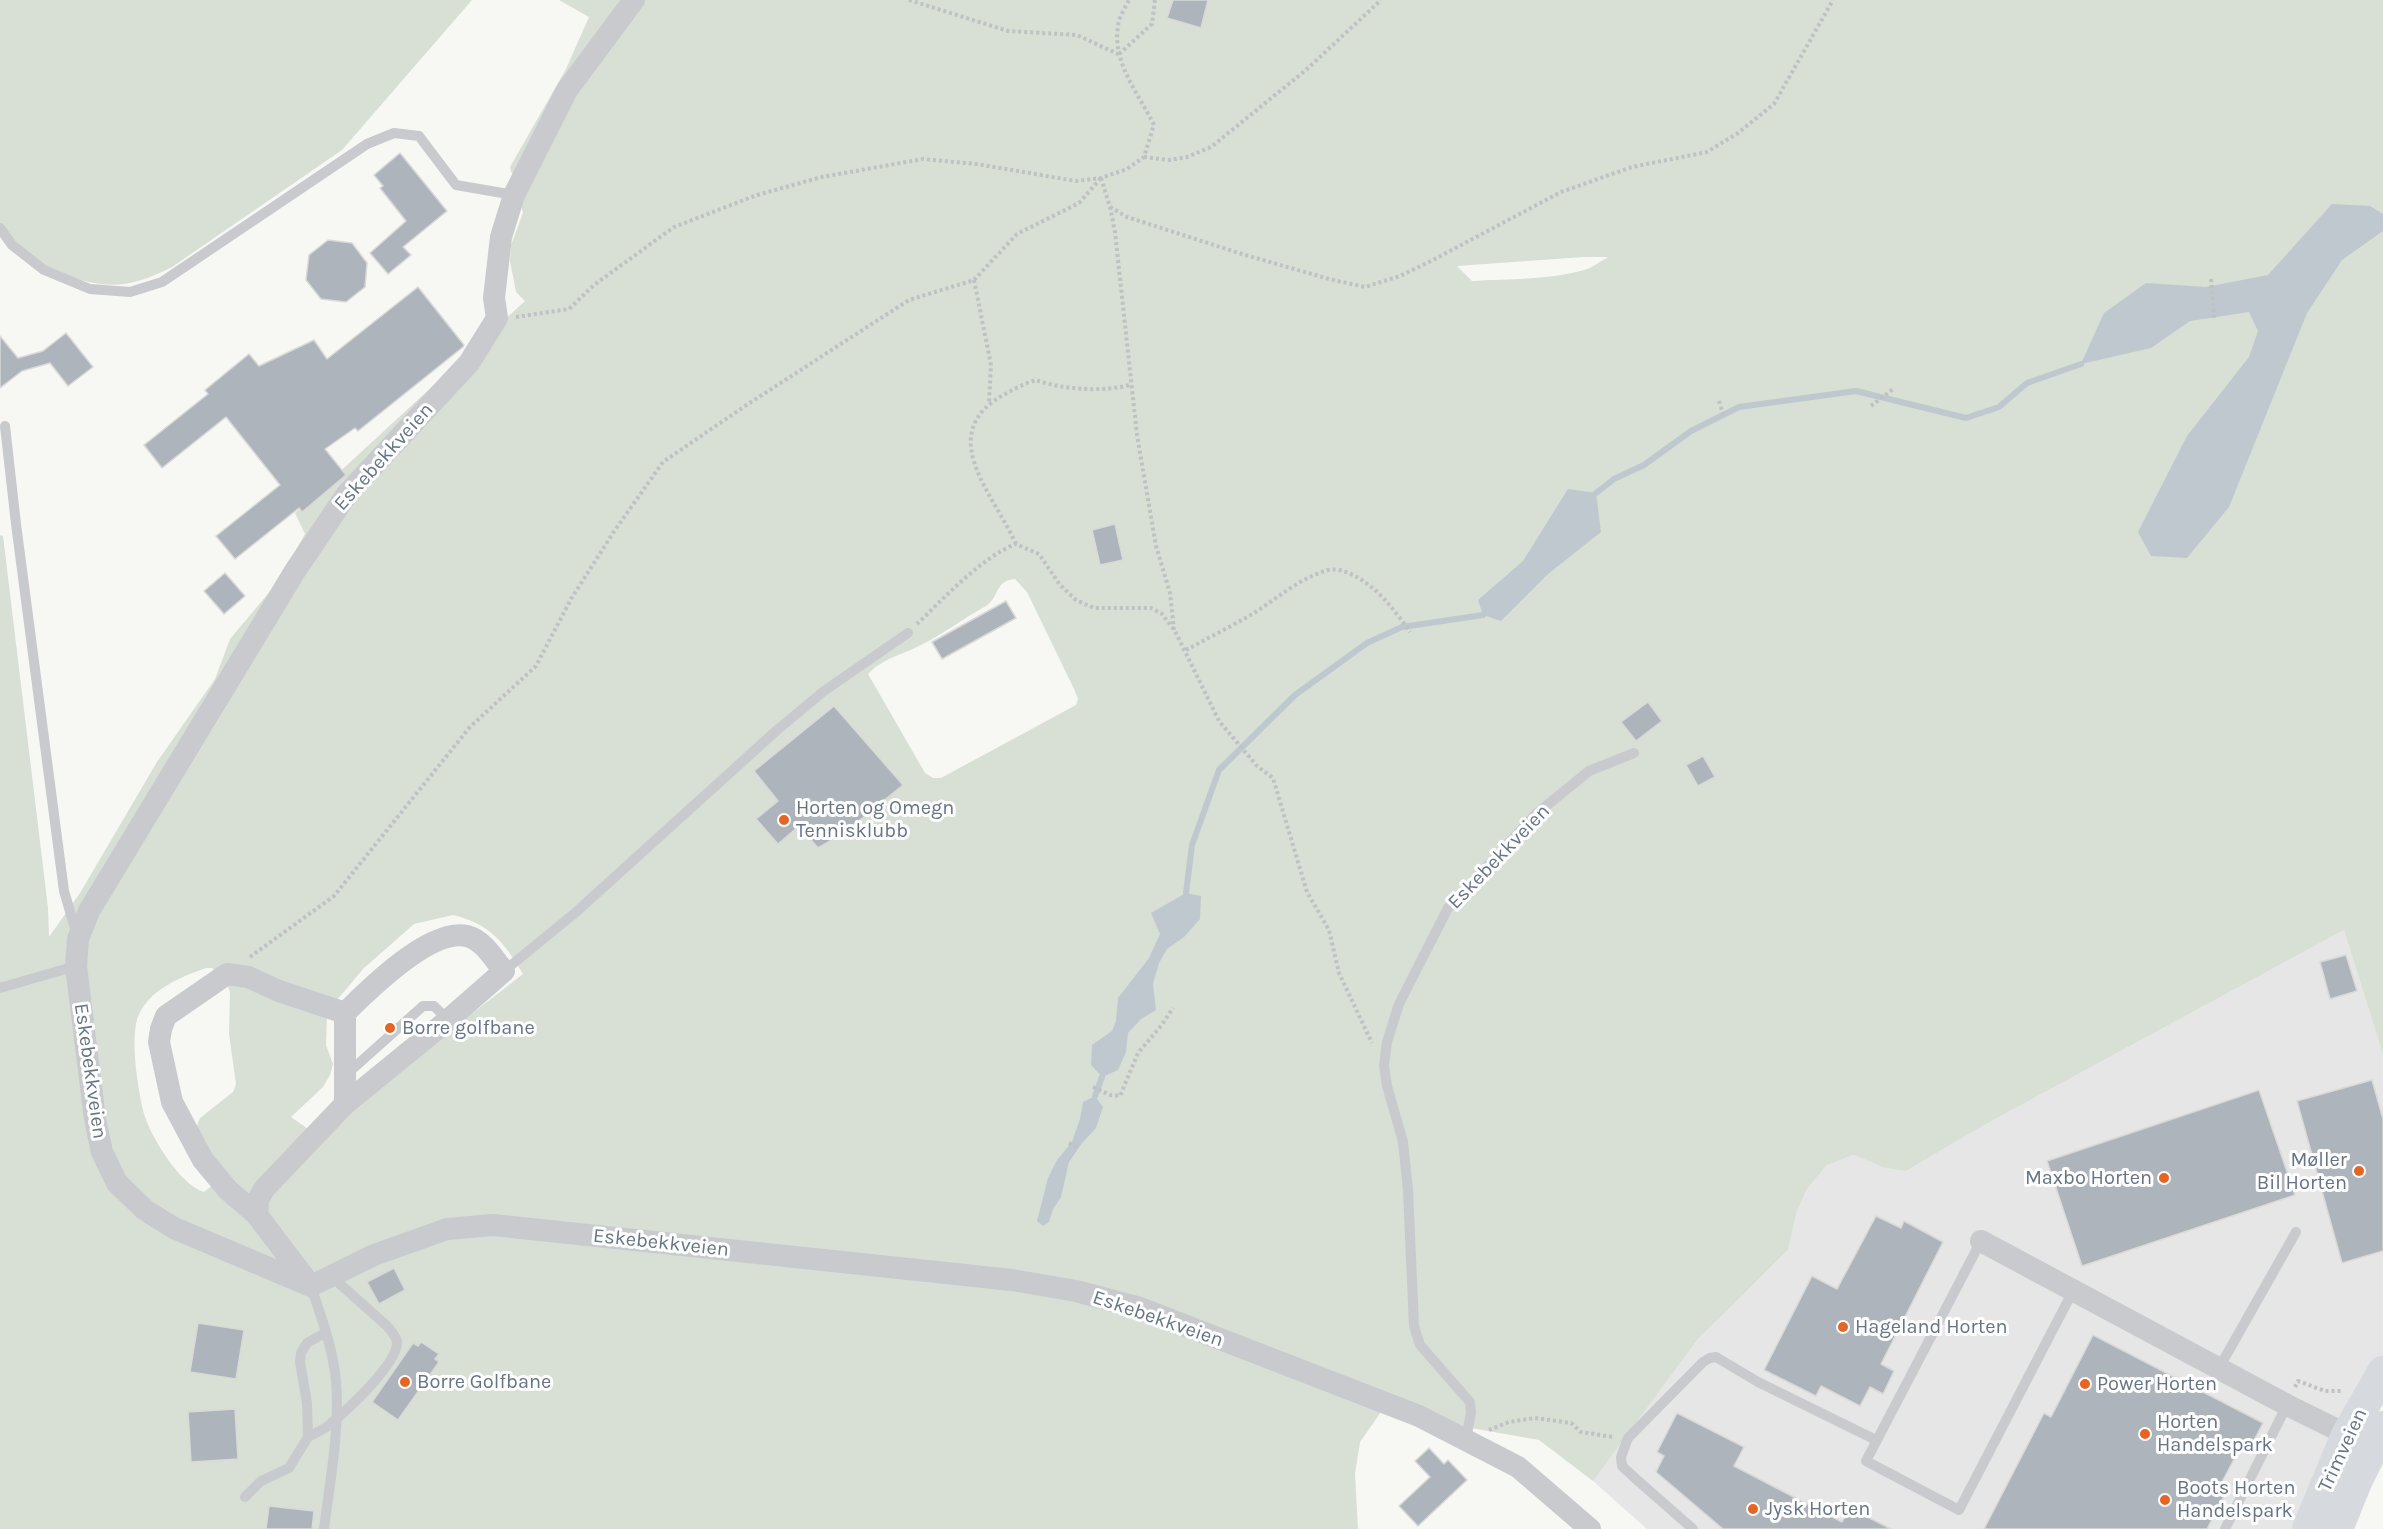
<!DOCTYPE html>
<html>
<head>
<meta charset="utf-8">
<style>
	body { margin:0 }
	canvas { display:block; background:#f7f7f4 }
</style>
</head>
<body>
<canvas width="2383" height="1529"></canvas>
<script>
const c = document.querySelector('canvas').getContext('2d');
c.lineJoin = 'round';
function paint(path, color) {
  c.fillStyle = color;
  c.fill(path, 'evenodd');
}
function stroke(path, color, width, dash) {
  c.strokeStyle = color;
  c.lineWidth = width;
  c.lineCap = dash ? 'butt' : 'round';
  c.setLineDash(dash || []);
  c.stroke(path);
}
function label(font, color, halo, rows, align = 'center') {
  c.font = font + ' Karla,sans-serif';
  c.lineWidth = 6;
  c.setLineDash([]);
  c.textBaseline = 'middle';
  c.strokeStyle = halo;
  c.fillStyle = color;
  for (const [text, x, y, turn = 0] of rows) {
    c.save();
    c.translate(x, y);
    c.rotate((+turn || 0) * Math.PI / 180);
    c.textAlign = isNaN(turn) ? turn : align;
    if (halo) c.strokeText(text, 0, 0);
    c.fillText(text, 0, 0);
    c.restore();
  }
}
const built = new Path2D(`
	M 2344,930 L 2383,1055 L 2383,1364 L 2305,1529 L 1647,1529 L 1593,1481 L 1698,1339 L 1788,1250 L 1796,1214 L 1807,1189 L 1827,1165 L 1854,1155 L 1885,1168 L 1906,1171 L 1986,1124 Z`);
const green = new Path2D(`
	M 0,0 L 472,0 L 342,150 L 172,267 C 129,289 105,290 60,273 C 45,267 28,258 16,246 C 10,239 5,230 0,223 Z
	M 559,0 L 2383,0 L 2383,1055 L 2344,930 L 1986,1124 L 1906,1171 L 1885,1168 L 1854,1155 L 1827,1165 L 1807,1189 L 1796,1214 L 1788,1250 L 1698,1339 L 1593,1481 L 1539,1440 L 1381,1412 L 1360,1442 L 1355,1474 L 1358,1529 L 0,1529 L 0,535 L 3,536 L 48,908 L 49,937 L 80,893 L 157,762 L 215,679 L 230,639 L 277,583 L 305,534 L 295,513 L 525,301 L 516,292 L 510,261 L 511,245 L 523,213 L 510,167 L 566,69 L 589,17 ZM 1583,257 L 1608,257 C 1601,261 1592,268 1584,270 C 1549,280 1508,279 1472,281 L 1457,266 ZM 1015,579 L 1027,592 L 1075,691 L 1078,699 L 1076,705 L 941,778 L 933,778 L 925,773 L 868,674 C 883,658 902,655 921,645 C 943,634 964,618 986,606 C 1000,597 994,581 1015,579 ZM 453,915 C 490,924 504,942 523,974 L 420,1054 L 321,1138 L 291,1117 L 323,1087 L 330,1075 L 333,1064 L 326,1045 L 327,1012 L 363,969 L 414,924 ZM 206,968 L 212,968 L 226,981 L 230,992 L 229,1034 L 236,1084 L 233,1092 L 200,1118 C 189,1138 208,1163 217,1182 L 204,1192 C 180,1185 151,1137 144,1114 C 138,1090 129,1036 139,1014 C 152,988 181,977 206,968 Z`);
const water = new Path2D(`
	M 2332,204 L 2370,206 L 2383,214 L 2383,231 L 2342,260 L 2307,313 L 2229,507 L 2187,558 L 2151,556 L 2138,532 L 2187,436 L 2249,357 L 2258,331 L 2249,312 L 2190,321 L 2151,348 L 2081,364 L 2104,313 L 2146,283 L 2206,287 L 2268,275 Z
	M 1568,489 L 1596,493 L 1601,532 L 1548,574 L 1501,621 L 1483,615 L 1478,600 L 1523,561 Z
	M 1186,893 L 1201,896 L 1200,919 L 1184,937 L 1167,949 L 1159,963 L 1153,984 L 1156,1010 L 1141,1019 L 1128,1033 L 1126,1052 L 1118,1070 L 1102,1077 L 1091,1065 L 1092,1045 L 1112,1031 L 1116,1021 L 1118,998 L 1149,958 L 1160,934 L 1151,913 Z
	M 1095,1096 L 1103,1107 L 1096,1128 L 1082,1143 L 1069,1162 L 1061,1197 L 1053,1209 L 1049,1222 L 1043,1226 L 1037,1221 L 1048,1178 L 1057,1160 L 1072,1142 L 1080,1119 L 1083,1102 Z`);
const stream = new Path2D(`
	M 1596,493 L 1614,479 L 1644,465 L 1691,431 L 1739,407 L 1856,391 L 1966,418 L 1999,407 L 2027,383 L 2081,364
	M 1186,893 L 1192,845 L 1219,770 L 1295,695 L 1367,643 L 1402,627 L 1483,615
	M 1095,1096 L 1102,1077`);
const building = new Path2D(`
	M 1173,0 L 1208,0 L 1201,28 L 1167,18 Z
	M 400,153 L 447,211 L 403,247 L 411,255 L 388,274 L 370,253 L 406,221 L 380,188 L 383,186 L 374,175 Z
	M 328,240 L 352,243 L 367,263 L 365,287 L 346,302 L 321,299 L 306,280 L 309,255 Z
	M 418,287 L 464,345 L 463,347 L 358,431 L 355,428 L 325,449 L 346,475 L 302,512 L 299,508 L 235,559 L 216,536 L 280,485 L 226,417 L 162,468 L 144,445 L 208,394 L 205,390 L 249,354 L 259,366 L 314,340 L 327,359 Z
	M 66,333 L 93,367 L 68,386 L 50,363 L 22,371 L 0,388 L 0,336 L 18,358 L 43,351 Z
	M 1115,524 L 1123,560 L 1100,565 L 1092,530 Z
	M 225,573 L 245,596 L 224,614 L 204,591 Z
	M 1006,601 L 1016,618 L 942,659 L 932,642 Z
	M 1648,702 L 1662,721 L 1636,741 L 1621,722 Z
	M 834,706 L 903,785 L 844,833 L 818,848 L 799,826 L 778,844 L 756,819 L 778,801 L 754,771 Z
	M 1703,756 L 1715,777 L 1698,786 L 1686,765 Z
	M 2346,955 L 2357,991 L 2330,999 L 2320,962 Z
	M 2372,1080 L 2383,1119 L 2383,1251 L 2342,1263 L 2297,1101 Z
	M 2259,1090 L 2295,1195 L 2082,1266 L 2047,1161 Z
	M 1876,1216 L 1901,1228 L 1904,1221 L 1943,1242 L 1881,1364 L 1894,1371 L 1883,1394 L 1870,1387 L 1860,1406 L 1821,1386 L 1816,1396 L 1764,1370 L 1812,1276 L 1837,1289 Z
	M 394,1268 L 405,1290 L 379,1304 L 367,1282 Z
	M 198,1323 L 244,1330 L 236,1379 L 190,1372 Z
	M 2093,1335 L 2263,1423 L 2250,1448 L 2242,1444 L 2221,1484 L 2228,1488 L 2207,1529 L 1984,1529 L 2044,1413 L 2051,1417 Z
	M 421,1342 L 439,1354 L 435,1359 L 439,1362 L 398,1420 L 372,1402 L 413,1343 L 418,1346 Z
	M 235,1409 L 238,1459 L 191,1462 L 188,1412 Z
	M 1677,1413 L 1744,1447 L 1734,1466 L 1842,1522 L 1850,1508 L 1891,1529 L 1723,1529 L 1656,1472 L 1664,1456 L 1657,1452 Z
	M 1429,1448 L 1444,1464 L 1448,1460 L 1467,1480 L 1418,1526 L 1399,1506 L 1430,1477 L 1415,1461 Z
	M 269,1506 L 314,1511 L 312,1529 L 266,1529 Z`);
const path = new Path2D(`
	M 909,0 L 1008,31 L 1077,35 L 1118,54
	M 1119,54 L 1152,24 L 1155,0
	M 1144,157 L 1169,160 L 1187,157 L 1211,147 L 1306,70 L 1381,0
	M 1101,178 L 1110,207 L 1115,232 L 1137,435 L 1156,546 L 1170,593 L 1174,630
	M 1110,207 L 1127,217 L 1242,254 L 1329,279 L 1365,287 L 1400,276 L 1431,261 L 1561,192 L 1632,167 L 1707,152 L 1738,133 L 1774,104 L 1833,0
	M 2211,279 L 2214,318
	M 974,280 L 991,365 L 989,402
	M 516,317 L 569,309 L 594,285 L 674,227 L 757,195 L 822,177 L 923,159 L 976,164 L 1076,181 L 1101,178 L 1127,169 L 1144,157 L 1154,125 C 1139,94 1112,63 1118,26 C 1119,17 1125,8 1129,0
	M 1719,401 L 1724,417
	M 1871,406 L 1893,389
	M 1016,544 C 993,493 932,432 1007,393 C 1016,388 1026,383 1036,380 C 1064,390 1101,392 1130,385
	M 917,624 C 943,599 983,556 1016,544 L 1039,554 L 1060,585 L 1076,600 L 1094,608 L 1151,608 L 1162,614 L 1175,631 L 1219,721 L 1257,766 L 1273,778 L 1307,892 L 1329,930 L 1339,973 L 1372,1043
	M 1186,650 C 1208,638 1232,626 1254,613 C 1273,601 1292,585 1312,576 C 1321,572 1330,568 1339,570 C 1370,577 1393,608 1410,632
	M 250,957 L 334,896 L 470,727 L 536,666 L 571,599 L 615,530 L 663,462 L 748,404 L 909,300 L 974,280 L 1017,234 L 1079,203 L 1101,178
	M 1093,1087 L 1110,1095 L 1120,1096 L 1138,1053 L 1161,1026 L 1173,1008
	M 1069,1143 L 1078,1148
	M 2295,1387 L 2298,1381 L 2325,1391 L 2343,1391
	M 1489,1430 L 1509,1422 L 1535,1418 L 1571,1423 L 1581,1432 L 1613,1437`);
const service = new Path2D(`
	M 0,228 L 12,245 L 44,270 L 90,289 L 130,292 L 162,282 L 367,144 L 394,133 L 419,136 L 456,185 L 514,195
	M 5,426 L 16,524 L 64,891 L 77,935
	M 504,971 L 575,913 L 776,731 L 824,691 L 908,633
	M 0,988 L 76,966
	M 348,1073 L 423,1006 L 434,1006 L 448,1020
	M 1981,1241 L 1866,1461 L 1959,1510 L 2073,1291
	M 311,1286 C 321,1317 333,1348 336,1381 C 340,1430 330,1480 324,1529
	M 2219,1368 L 2296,1232
	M 308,1437 C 315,1433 323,1430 329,1425 C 346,1411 398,1364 397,1342 C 396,1336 391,1331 387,1326 L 331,1276
	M 1466,1439 L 1471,1413 L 1470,1402 L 1420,1345 L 1414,1326 L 1408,1190 L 1403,1142 L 1387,1086 L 1384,1066 L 1387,1042 L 1399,1004 L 1448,908 L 1535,815 L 1589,771 L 1634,753
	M 245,1497 L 261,1481 L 289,1468 L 308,1437 L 307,1403 L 300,1362 L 301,1353 L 307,1343 L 326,1332
	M 1693,1529 L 1636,1479 L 1622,1466 L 1621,1457 L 1628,1438 L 1703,1362 L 1710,1358 L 1716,1357 L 1758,1382 L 1876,1440
	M 2225,1529 L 2287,1405`);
const minor = new Path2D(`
	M 634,0 L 567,90 L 514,195 L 501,237 L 494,298 L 497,318 L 469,363 L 347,494 L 295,571 L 89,911 L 78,939 L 76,966 L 95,1119 L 102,1152 L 117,1183 L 145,1210 L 174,1228 L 311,1286 L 374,1255 L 447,1229 L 493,1225 L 1012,1280 L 1076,1291 L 1140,1308 L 1419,1416 L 1518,1467 L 1590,1529
	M 257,1215 L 258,1200 L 264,1189 L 345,1104 L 448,1020 L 504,971 C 494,959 483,940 467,936 C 430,928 369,989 345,1013 L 345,1104
	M 1981,1241 L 2287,1405 L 2360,1441
	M 310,1285 L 257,1215 L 228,1190 L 203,1160 L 172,1102 L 159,1042 L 161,1029 L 166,1016 L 227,974 L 248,977 L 279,991 L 345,1013`);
const secondary = new Path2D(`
	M 2308,1529 L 2347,1435 L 2383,1372
	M 2337,1529 L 2356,1482 L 2383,1427`);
const markers = [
	[784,820,6,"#e76524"],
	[390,1028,6,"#e76524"],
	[2359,1171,6,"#e76524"],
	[2164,1178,6,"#e76524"],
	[1843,1327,6,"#e76524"],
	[405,1382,6,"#e76524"],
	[2085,1384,6,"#e76524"],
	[2145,1434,6,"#e76524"],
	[2165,1500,6,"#e76524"],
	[1753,1509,6,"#e76524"]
];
const streetNames = [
	["Eskebekkveien",384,457,-48],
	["Eskebekkveien",1499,857,-46],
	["Eskebekkveien",90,1071,82],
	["Eskebekkveien",661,1243,6],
	["Eskebekkveien",1158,1319,19],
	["Trimveien",2343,1450,-65]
];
const poiNames = [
	["Horten og Omegn",796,808],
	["Tennisklubb",796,831],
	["Borre golfbane",402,1028],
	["Møller",2347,1160,"right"],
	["Bil Horten",2347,1183,"right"],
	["Maxbo Horten",2152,1178,"right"],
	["Hageland Horten",1855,1327],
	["Borre Golfbane",417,1382],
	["Power Horten",2097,1384],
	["Horten",2157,1422],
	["Handelspark",2157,1445],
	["Boots Horten",2177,1488],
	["Handelspark",2177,1511],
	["Jysk Horten",1765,1509]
];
paint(built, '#e5e6e5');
paint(green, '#d8dfd5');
paint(water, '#bfc8ce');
stroke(stream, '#bfc8ce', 6);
paint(building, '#aeb4bb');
stroke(building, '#d9d9d7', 1.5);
stroke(path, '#bfc1c3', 4, [3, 3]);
stroke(service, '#c8cace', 10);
stroke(minor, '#c8cace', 22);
stroke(secondary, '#d6dadf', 32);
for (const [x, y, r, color] of markers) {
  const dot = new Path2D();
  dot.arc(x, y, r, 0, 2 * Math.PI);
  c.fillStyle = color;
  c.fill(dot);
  stroke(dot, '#fff', 2);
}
label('20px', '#667486', '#fff', streetNames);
label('20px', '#667486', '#fff', poiNames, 'left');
</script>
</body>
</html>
